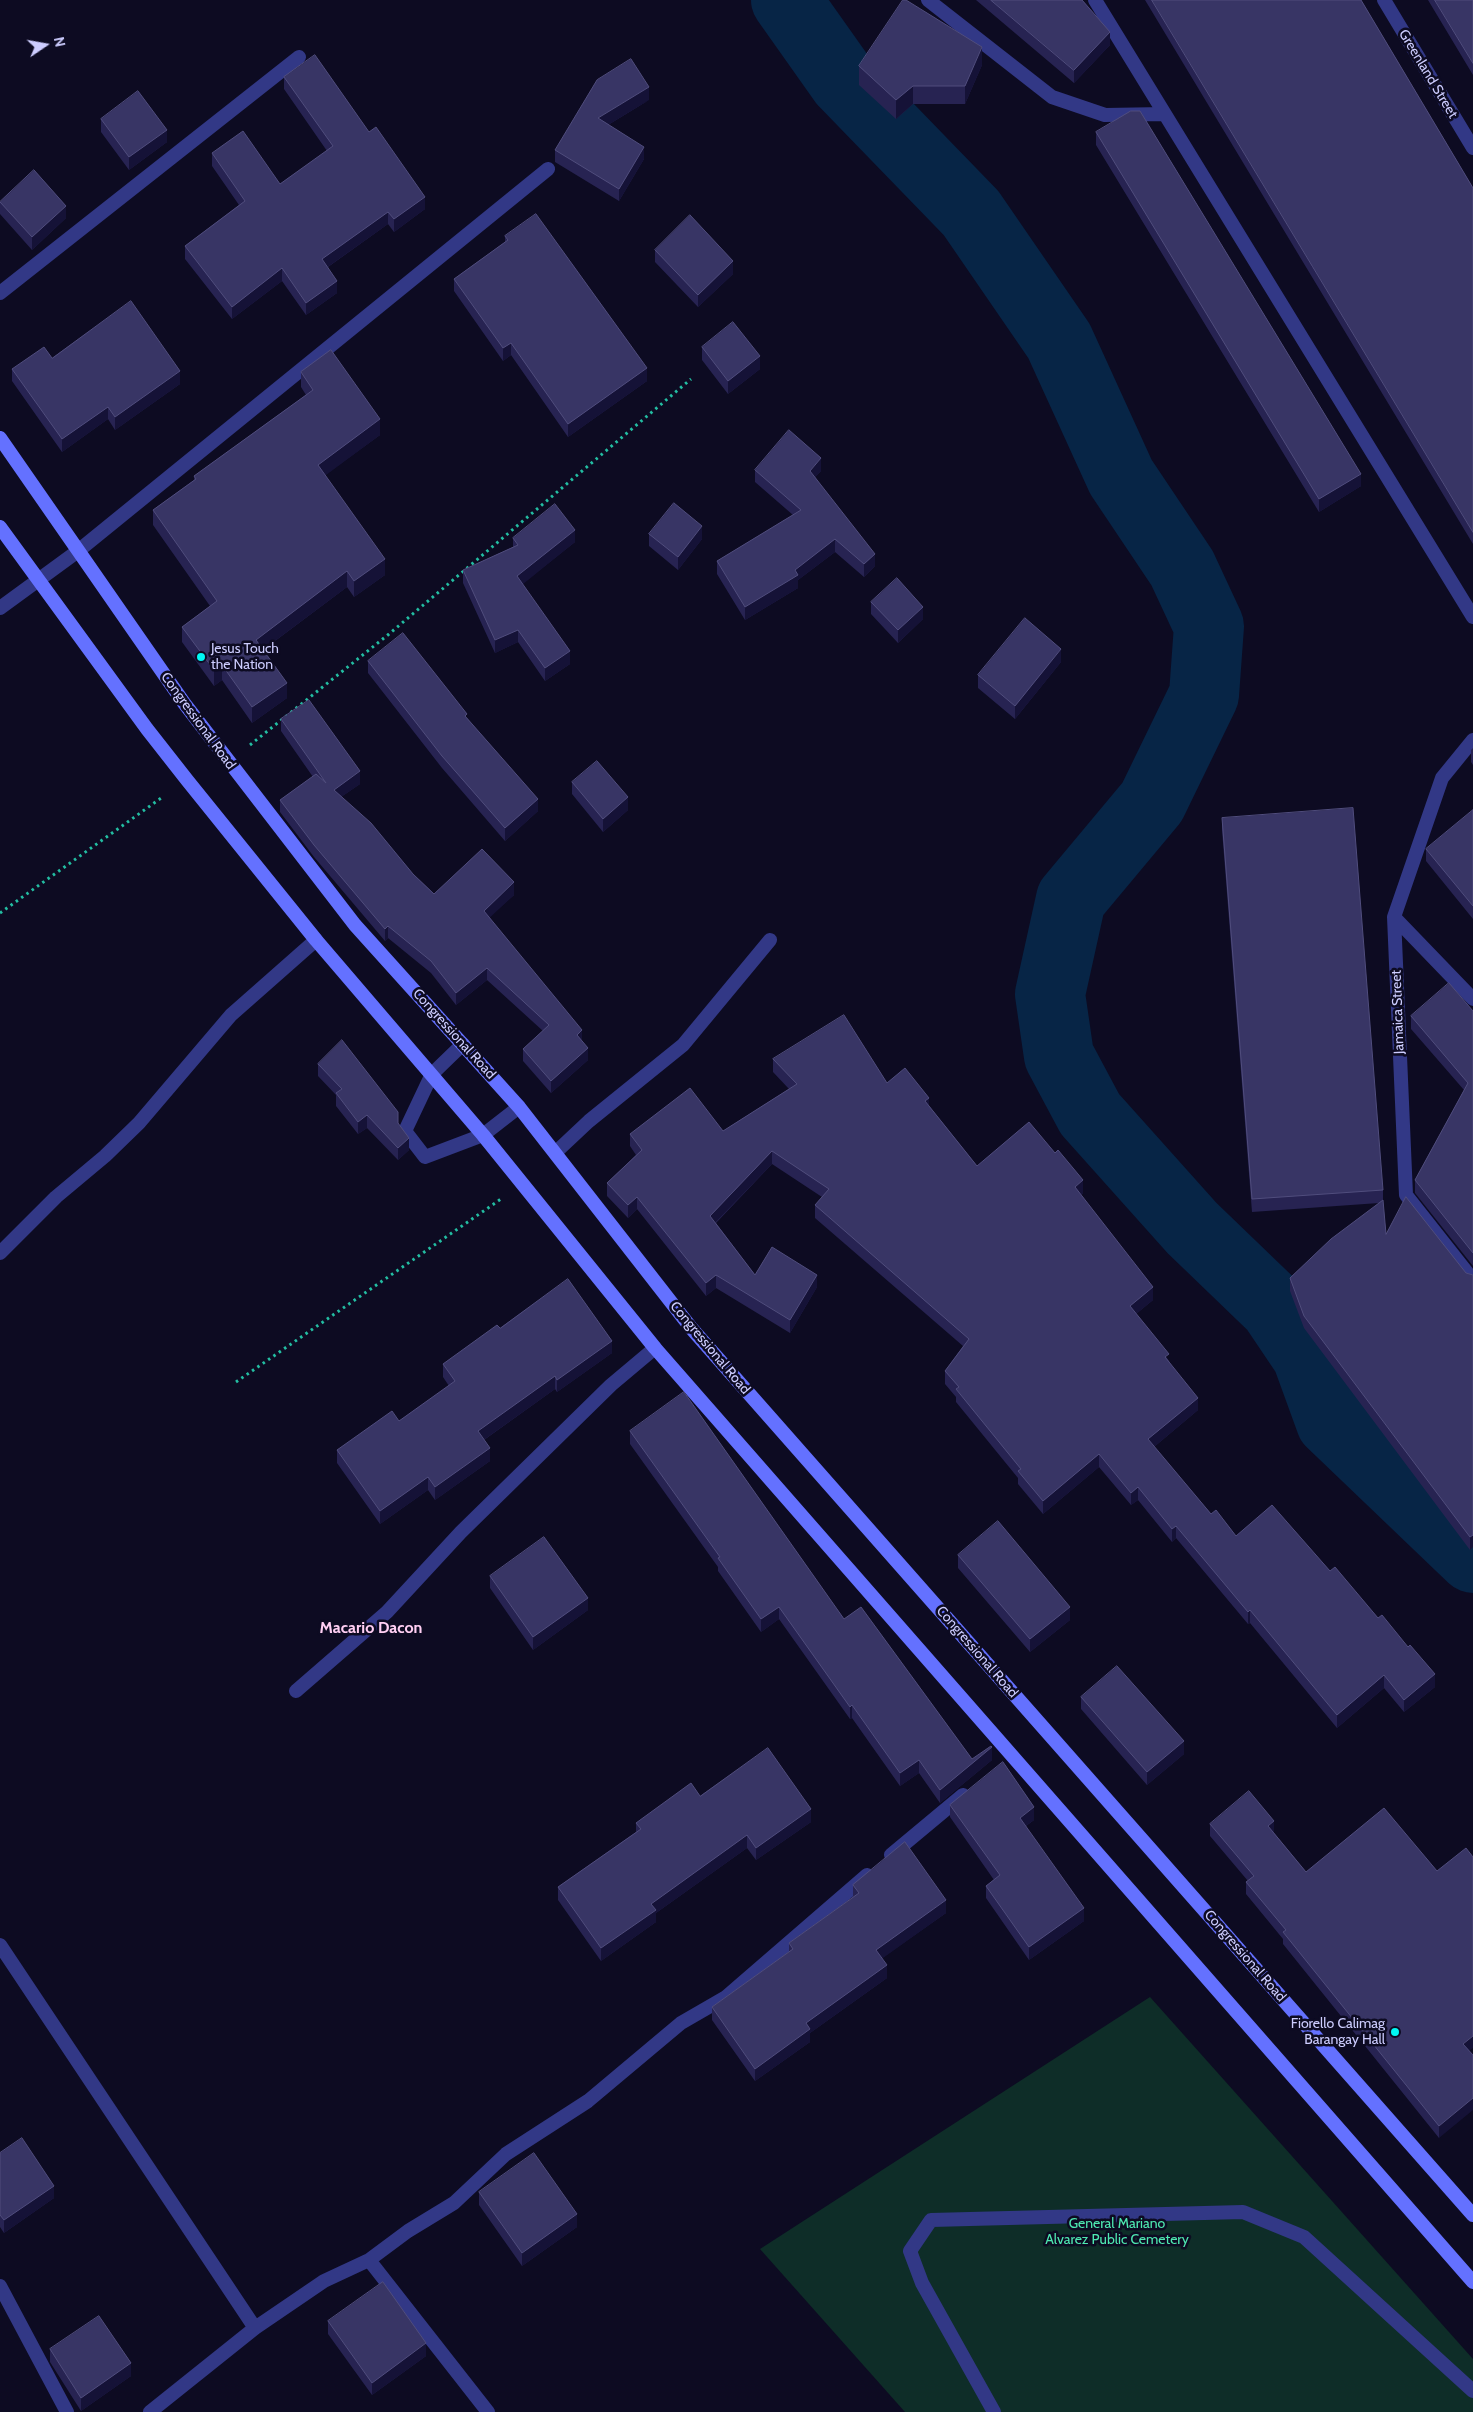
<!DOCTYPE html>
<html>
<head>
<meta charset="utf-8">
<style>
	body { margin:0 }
	#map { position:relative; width:1473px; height:2412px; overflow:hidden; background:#0d0b22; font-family:Cabin,sans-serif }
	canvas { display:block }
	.north { position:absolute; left:20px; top:20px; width:50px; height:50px; -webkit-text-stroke:4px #0d0b22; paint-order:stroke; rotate:78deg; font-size:14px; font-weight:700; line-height:20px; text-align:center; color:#cdcdff }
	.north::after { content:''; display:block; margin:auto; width:18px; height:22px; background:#cdcdff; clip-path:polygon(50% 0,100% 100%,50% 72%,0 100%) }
</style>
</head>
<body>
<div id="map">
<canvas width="1473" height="2412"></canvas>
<div class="north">N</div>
</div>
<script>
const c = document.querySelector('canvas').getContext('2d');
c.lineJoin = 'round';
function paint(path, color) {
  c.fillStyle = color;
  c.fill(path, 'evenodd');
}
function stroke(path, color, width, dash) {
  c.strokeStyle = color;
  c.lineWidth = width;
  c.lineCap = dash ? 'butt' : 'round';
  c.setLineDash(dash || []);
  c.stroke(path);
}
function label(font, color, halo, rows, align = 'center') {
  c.font = font + ' Cabin,sans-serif';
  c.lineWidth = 5;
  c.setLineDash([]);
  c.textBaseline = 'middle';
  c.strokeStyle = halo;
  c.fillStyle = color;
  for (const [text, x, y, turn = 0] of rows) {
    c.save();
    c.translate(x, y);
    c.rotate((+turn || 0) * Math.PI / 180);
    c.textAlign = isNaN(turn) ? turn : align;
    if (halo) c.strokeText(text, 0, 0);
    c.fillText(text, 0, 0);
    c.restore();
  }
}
const green = new Path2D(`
	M 1150,1997 L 1473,2359 L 1473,2412 L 905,2412 L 760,2249 Z`);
const river = new Path2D(`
	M 786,0 L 844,82 L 971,213 L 1059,341 L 1121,477 L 1182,568 L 1209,626 L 1204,695 L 1152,802 L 1071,899 L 1050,994 L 1059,1056 L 1090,1114 L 1192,1228 L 1274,1307 L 1307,1356 L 1331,1422 L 1473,1558`);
const path = new Path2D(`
	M 250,745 L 389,634 L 691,379
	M 0,913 L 164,796
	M 236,1382 L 501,1199`);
const service = new Path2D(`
	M 463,1044 L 432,1074 L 405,1131 L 425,1157 L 483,1135 L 519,1107
	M 994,2412 L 922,2283 L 910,2251 L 931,2220 L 1243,2212 L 1304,2237 L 1473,2391`);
const minor = new Path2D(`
	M 928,0 L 1052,97 L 1105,115 L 1164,114
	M 1095,0 L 1473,617
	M 1384,0 L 1473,148
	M 0,293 L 299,57
	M 0,608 L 78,551 L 548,169
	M 1473,740 L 1442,778 L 1394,917 L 1406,1195 L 1473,1280
	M 1394,917 L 1473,999
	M 556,1152 L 589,1121 L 683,1045 L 770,940
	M 0,1253 L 56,1197 L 105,1156 L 139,1123 L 231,1015 L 316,940
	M 296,1691 L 387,1612 L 461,1532 L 611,1385 L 655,1348
	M 891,1855 L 963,1795
	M 0,1945 L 255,2328
	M 369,2260 L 488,2412
	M 0,2286 L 67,2412
	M 150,2412 L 255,2328 L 324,2281 L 369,2260 L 408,2231 L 454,2203 L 506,2154 L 588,2101 L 681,2023 L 726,1997 L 867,1875`);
const secondary = new Path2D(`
	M 0,438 L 184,703 L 355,925 L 519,1107 L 692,1329 L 1473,2215
	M 0,527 L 147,729 L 187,780 L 316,940 L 483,1135 L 655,1348 L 1473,2282`);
const wall = new Path2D(`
	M 976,0 L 1082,0 L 1110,45 L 1074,83 Z
	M 1145,0 L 1361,0 L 1473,188 L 1473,544 Z
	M 1428,0 L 1473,0 L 1473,75 Z
	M 982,65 L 965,104 L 913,104 L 896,119 L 859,85 L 859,66 Z
	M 284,77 L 369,132 L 425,209 L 394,232 L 388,224 L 328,267 L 337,293 L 306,315 L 282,281 L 232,319 L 185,259 L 185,246 L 239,205 L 212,166 L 212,153 L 280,184 L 327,151 L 284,89 Z
	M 649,100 L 608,125 L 644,159 L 619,201 L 555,162 L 555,150 Z
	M 101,119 L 167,142 L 129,170 L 101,132 Z
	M 1096,132 L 1361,486 L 1319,512 L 1096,145 Z
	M 0,202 L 66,218 L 32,250 L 0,214 Z
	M 505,236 L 647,381 L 568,437 L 511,355 L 503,361 L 454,291 L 454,279 L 505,242 Z
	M 655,250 L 733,274 L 698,307 L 655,262 Z
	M 702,347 L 760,369 L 728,394 L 702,360 Z
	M 52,358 L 180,384 L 115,430 L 108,419 L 62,452 L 12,381 L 12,369 Z
	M 301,372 L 380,435 L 325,475 L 385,575 L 354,597 L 347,587 L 263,650 L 287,698 L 252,723 L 222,680 L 214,686 L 182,642 L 182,627 L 210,606 L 153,525 L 153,510 L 194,480 L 194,476 L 306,395 L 301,387 Z
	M 755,470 L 821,471 L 815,477 L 875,566 L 864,577 L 835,552 L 798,580 L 798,588 L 745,620 L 717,574 L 717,561 L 793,515 L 755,482 Z
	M 649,534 L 702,539 L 678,570 L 649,546 Z
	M 513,538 L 575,542 L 522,584 L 570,664 L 545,681 L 518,642 L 495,653 L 463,583 L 463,570 L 513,547 Z
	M 871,602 L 923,619 L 898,643 L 871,614 Z
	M 368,661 L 467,718 L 538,811 L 505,841 L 442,768 L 368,673 Z
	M 1061,662 L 1015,719 L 978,688 L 978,675 Z
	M 281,719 L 360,784 L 341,797 L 413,874 L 434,894 L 514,895 L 489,917 L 582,1041 L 588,1060 L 551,1093 L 523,1061 L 523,1049 L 543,1031 L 487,980 L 456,1005 L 431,973 L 388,938 L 385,941 L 314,857 L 280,812 L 280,800 L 313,777 L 281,731 Z
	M 1473,748 L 1473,765 L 1471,762 L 1471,750 Z
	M 572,782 L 628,810 L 603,832 L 572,794 Z
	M 1473,810 L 1473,919 L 1426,861 L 1426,849 Z
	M 1222,818 L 1383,1190 L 1383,1200 L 1386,1234 L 1466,1273 L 1473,1275 L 1470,1550 L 1304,1328 L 1290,1291 L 1290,1278 L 1379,1203 L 1252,1212 L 1222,830 Z
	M 1473,1011 L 1473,1266 L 1415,1193 L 1415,1180 L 1464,1090 L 1411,1029 L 1411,1016 Z
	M 773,1059 L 887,1083 L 929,1106 L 977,1166 L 1083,1193 L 1081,1195 L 1153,1300 L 1136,1314 L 1169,1361 L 1198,1410 L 1154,1447 L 1211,1514 L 1236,1536 L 1330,1571 L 1435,1687 L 1404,1712 L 1384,1688 L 1337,1728 L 1250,1623 L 1248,1624 L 1176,1538 L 1172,1542 L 1138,1500 L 1131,1505 L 1099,1467 L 1043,1514 L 1018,1484 L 1018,1478 L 956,1402 L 956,1397 L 945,1384 L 945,1371 L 963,1346 L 815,1218 L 815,1205 L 822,1197 L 772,1164 L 716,1223 L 755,1275 L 817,1287 L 790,1333 L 716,1288 L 706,1296 L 637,1209 L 628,1218 L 607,1196 L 607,1183 L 636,1155 L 630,1146 L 630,1134 L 723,1131 L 789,1089 L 773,1072 Z
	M 318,1064 L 398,1124 L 409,1150 L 398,1160 L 367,1128 L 358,1134 L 336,1106 L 336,1095 L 318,1076 Z
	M 500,1328 L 612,1353 L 557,1392 L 555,1389 L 484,1440 L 490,1461 L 435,1500 L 428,1490 L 380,1524 L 337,1463 L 337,1450 L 399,1421 L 449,1386 L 443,1377 L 443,1364 Z
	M 630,1431 L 844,1619 L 972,1759 L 992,1760 L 940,1803 L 919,1773 L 900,1786 L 852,1718 L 850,1719 L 779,1619 L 761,1632 L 718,1571 L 718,1567 L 630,1444 Z
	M 958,1555 L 1070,1620 L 1030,1652 L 958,1568 Z
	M 490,1576 L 588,1610 L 533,1650 L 490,1588 Z
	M 1081,1697 L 1184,1754 L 1147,1785 L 1081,1709 Z
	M 700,1796 L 811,1822 L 756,1860 L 747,1848 L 656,1913 L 656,1922 L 601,1961 L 558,1900 L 558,1887 L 636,1832 L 636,1823 Z
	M 950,1805 L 1034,1820 L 1026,1826 L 1084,1921 L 1029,1960 L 986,1898 L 986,1886 L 994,1880 L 950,1817 Z
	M 1210,1824 L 1274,1833 L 1306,1872 L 1469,2051 L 1439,2138 L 1283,1944 L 1283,1939 L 1246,1894 L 1246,1882 L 1248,1881 L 1210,1836 Z
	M 853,1885 L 946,1913 L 882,1958 L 887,1978 L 810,2033 L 810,2042 L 755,2081 L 712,2020 L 712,2007 L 789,1952 L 789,1943 L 853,1897 Z
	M 0,2153 L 54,2198 L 4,2233 L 0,2227 Z
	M 479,2192 L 577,2227 L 522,2266 L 479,2205 Z
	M 328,2321 L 426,2356 L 372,2395 L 328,2334 Z
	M 50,2349 L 131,2376 L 81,2411 L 50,2362 Z`);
const shadedWall = new Path2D(`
	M 1110,32 L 1110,45 L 1074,83 L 1074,70 Z
	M 982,47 L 982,65 L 965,104 L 965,86 Z
	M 913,86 L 913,104 L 896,119 L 896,100 Z
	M 649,87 L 649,100 L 598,131 L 598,118 Z
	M 167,130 L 167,142 L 129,170 L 129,157 Z
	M 644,147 L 644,159 L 619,201 L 619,189 Z
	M 425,197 L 425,209 L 394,232 L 394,219 Z
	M 66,206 L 66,218 L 32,250 L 32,237 Z
	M 388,212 L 388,224 L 322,271 L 322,259 Z
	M 733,261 L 733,274 L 698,307 L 698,295 Z
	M 282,268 L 282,281 L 232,319 L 232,307 Z
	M 337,281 L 337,293 L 306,315 L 306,303 Z
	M 511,343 L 511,355 L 503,361 L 503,348 Z
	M 760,356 L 760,369 L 728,394 L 728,381 Z
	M 647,368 L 647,381 L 568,437 L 568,424 Z
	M 180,371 L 180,384 L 115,430 L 115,417 Z
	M 108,407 L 108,419 L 62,452 L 62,439 Z
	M 380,419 L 380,435 L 318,481 L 318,465 Z
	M 821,458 L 821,471 L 810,483 L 810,471 Z
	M 1361,474 L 1361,486 L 1319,512 L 1319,499 Z
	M 702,526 L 702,539 L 678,570 L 678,557 Z
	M 575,530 L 575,542 L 517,589 L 517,576 Z
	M 835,539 L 835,552 L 798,580 L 798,588 L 745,620 L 745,607 Z
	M 875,554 L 875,566 L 864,577 L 864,564 Z
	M 385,559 L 385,575 L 354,597 L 354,581 Z
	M 347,571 L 347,587 L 256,655 L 256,640 Z
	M 923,607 L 923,619 L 898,643 L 898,630 Z
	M 518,630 L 518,642 L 495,653 L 495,640 Z
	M 1061,649 L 1061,662 L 1015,719 L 1015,706 Z
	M 570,651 L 570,664 L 545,681 L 545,668 Z
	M 222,665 L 222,680 L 214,686 L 214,670 Z
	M 287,683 L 287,698 L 252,723 L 252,707 Z
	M 360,771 L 360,784 L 334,802 L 334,790 Z
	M 628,797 L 628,810 L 603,832 L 603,819 Z
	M 538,799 L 538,811 L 505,841 L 505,828 Z
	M 514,882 L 514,895 L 484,923 L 484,911 Z
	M 388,926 L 388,938 L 385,941 L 385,929 Z
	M 487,968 L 487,980 L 456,1005 L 456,993 Z
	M 582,1030 L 582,1042 L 577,1035 Z
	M 588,1048 L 588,1060 L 551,1093 L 551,1081 Z
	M 929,1098 L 929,1110 L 925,1101 Z
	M 367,1115 L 367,1128 L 358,1134 L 358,1122 Z
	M 409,1138 L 409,1150 L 398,1160 L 398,1148 Z
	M 772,1151 L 772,1164 L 710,1228 L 710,1216 Z
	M 1083,1180 L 1083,1193 L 1075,1200 L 1075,1187 Z
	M 637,1197 L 637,1209 L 628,1218 L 628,1205 Z
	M 716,1275 L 716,1288 L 706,1296 L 706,1283 Z
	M 817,1275 L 817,1287 L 790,1333 L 790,1320 Z
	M 1153,1287 L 1153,1300 L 1130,1319 L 1130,1306 Z
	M 612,1341 L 612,1353 L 557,1392 L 557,1380 Z
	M 555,1376 L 555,1389 L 478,1444 L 478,1431 Z
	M 1198,1398 L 1198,1410 L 1148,1452 L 1148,1439 Z
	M 490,1448 L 490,1461 L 435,1500 L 435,1487 Z
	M 1099,1454 L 1099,1467 L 1043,1514 L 1043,1501 Z
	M 428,1477 L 428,1490 L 380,1524 L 380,1511 Z
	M 1138,1487 L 1138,1500 L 1131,1505 L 1131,1493 Z
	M 1176,1526 L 1176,1538 L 1172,1542 L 1172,1529 Z
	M 1473,1535 L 1473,1547 L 1470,1550 L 1470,1537 Z
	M 588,1598 L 588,1610 L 533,1650 L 533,1637 Z
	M 779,1607 L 779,1619 L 761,1632 L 761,1619 Z
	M 1070,1607 L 1070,1620 L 1030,1652 L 1030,1639 Z
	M 1250,1610 L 1250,1623 L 1248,1624 L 1248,1612 Z
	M 1435,1674 L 1435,1687 L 1404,1712 L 1404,1700 Z
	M 1384,1675 L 1384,1688 L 1337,1728 L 1337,1715 Z
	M 852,1705 L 852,1718 L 850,1719 L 850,1707 Z
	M 1184,1741 L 1184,1754 L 1147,1785 L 1147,1772 Z
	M 992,1747 L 992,1760 L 940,1803 L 940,1790 Z
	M 919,1760 L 919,1773 L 900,1786 L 900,1773 Z
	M 1034,1807 L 1034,1820 L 1020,1830 L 1020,1818 Z
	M 811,1809 L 811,1822 L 756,1860 L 756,1848 Z
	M 1274,1821 L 1274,1833 L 1268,1838 L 1268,1826 Z
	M 747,1835 L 747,1848 L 656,1913 L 656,1922 L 601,1961 L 601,1948 L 651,1904 Z
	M 946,1900 L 946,1913 L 876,1963 L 876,1950 Z
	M 1084,1908 L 1084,1921 L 1029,1960 L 1029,1947 Z
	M 887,1965 L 887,1978 L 810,2033 L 810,2042 L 755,2081 L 755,2069 L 806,2023 Z
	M 1473,2036 L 1473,2048 L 1463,2055 L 1463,2044 Z
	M 1473,2098 L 1473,2110 L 1439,2138 L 1439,2126 Z
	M 54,2186 L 54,2198 L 4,2233 L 4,2220 Z
	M 577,2214 L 577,2227 L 522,2266 L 522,2253 Z
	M 426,2343 L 426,2356 L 372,2395 L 372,2383 Z
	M 131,2363 L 131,2376 L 81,2411 L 81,2398 Z`);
const building = new Path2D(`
	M 903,0 L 906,0 L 982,47 L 965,86 L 913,86 L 896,100 L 859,66 Z
	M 991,0 L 1082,0 L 1110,32 L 1074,70 Z
	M 1152,0 L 1361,0 L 1473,188 L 1473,532 Z
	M 1435,0 L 1473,0 L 1473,63 Z
	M 315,55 L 369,132 L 376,127 L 425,197 L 394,219 L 388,212 L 322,259 L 337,281 L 306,303 L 282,268 L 232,307 L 185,246 L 245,201 L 212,153 L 243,131 L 280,184 L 333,146 L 284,77 Z
	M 631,59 L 649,87 L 598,118 L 644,147 L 619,189 L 555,150 L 597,80 Z
	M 138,91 L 167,130 L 129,157 L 101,119 Z
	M 1131,111 L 1140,111 L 1361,474 L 1319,499 L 1096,132 Z
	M 34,170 L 66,206 L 32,237 L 0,202 Z
	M 536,214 L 647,368 L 568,424 L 511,343 L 503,348 L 454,279 L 508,240 L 505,236 Z
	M 690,215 L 733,261 L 698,295 L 655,250 Z
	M 131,301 L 180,371 L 115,417 L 108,407 L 62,439 L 12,369 L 44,347 L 52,358 Z
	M 733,322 L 760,356 L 728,381 L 702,347 Z
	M 331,350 L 380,419 L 318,465 L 385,559 L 354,581 L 347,571 L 256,640 L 287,683 L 252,707 L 222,665 L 214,670 L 182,627 L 217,601 L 153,510 L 196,479 L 194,476 L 313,390 L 301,372 Z
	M 789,430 L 821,458 L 810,471 L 875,554 L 864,564 L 835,539 L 795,570 L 798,575 L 745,607 L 717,561 L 801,510 L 755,470 Z
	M 674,503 L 702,526 L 678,557 L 649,534 Z
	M 555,504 L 575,530 L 517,576 L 570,651 L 545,668 L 518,630 L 495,640 L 463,570 L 518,545 L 513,538 Z
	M 897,578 L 923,607 L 898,630 L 871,602 Z
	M 1025,618 L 1061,649 L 1015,706 L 978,675 Z
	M 403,633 L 467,714 L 465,716 L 538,799 L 505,828 L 442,756 L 368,661 Z
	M 309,700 L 360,771 L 334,790 L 371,823 L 413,874 L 434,894 L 482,849 L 514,882 L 484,911 L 582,1030 L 577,1035 L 588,1048 L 551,1081 L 523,1049 L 549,1025 L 487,968 L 456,993 L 431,961 L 388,926 L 385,929 L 314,845 L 280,800 L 316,774 L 326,783 L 281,719 Z
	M 597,761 L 628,797 L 603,819 L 572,782 Z
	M 1353,808 L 1383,1190 L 1252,1199 L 1222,818 Z
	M 1473,810 L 1473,906 L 1426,849 Z
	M 1449,983 L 1473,1011 L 1473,1253 L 1415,1180 L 1468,1083 L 1411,1016 Z
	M 844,1015 L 887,1083 L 905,1068 L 929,1098 L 925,1101 L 977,1166 L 1029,1122 L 1055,1153 L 1058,1150 L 1083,1180 L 1075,1187 L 1153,1287 L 1130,1306 L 1169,1354 L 1165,1357 L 1198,1398 L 1148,1439 L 1211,1514 L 1216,1510 L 1236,1536 L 1272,1505 L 1330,1571 L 1335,1567 L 1378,1618 L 1382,1615 L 1408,1647 L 1410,1645 L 1435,1674 L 1404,1700 L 1384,1675 L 1337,1715 L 1250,1610 L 1248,1612 L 1176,1526 L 1172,1529 L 1138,1487 L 1131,1493 L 1099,1454 L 1043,1501 L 1018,1471 L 1021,1469 L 956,1389 L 959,1387 L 945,1371 L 969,1339 L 815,1205 L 829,1189 L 772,1151 L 710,1216 L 755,1275 L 772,1247 L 817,1275 L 790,1320 L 716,1275 L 706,1283 L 637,1197 L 628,1205 L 607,1183 L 642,1150 L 630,1134 L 690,1088 L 723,1131 L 797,1084 L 773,1059 Z
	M 342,1040 L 398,1112 L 398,1123 L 409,1138 L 398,1148 L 367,1115 L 358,1122 L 336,1093 L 342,1089 L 318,1064 Z
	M 1406,1197 L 1466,1273 L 1473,1275 L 1473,1535 L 1470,1537 L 1304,1316 L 1290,1278 L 1331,1239 L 1383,1200 L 1386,1234 Z
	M 568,1279 L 612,1341 L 557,1380 L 555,1376 L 478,1431 L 490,1448 L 435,1487 L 428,1477 L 380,1511 L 337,1450 L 392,1411 L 399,1421 L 455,1381 L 443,1364 L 497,1325 L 500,1328 Z
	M 684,1392 L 844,1619 L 861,1607 L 972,1759 L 991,1746 L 992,1747 L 940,1790 L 919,1760 L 900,1773 L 852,1705 L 850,1707 L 779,1607 L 761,1619 L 718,1558 L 720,1557 L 630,1431 Z
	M 998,1521 L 1070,1607 L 1030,1639 L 958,1555 Z
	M 544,1537 L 588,1598 L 533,1637 L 490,1576 Z
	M 1117,1666 L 1184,1741 L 1147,1772 L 1081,1697 Z
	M 768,1748 L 811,1809 L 756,1848 L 747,1835 L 651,1904 L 656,1910 L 601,1948 L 558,1887 L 641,1829 L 636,1823 L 691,1783 L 700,1796 Z
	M 1003,1762 L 1034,1807 L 1020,1818 L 1084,1908 L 1029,1947 L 986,1886 L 1000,1875 L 950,1805 Z
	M 1249,1791 L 1274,1821 L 1268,1826 L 1306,1872 L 1384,1808 L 1437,1871 L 1466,1848 L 1473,1857 L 1473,2036 L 1463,2044 L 1473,2055 L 1473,2098 L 1439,2126 L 1283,1932 L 1286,1930 L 1246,1882 L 1254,1876 L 1210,1824 Z
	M 905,1842 L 946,1900 L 876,1950 L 887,1965 L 806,2023 L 810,2029 L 755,2069 L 712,2007 L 793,1949 L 789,1943 L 859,1893 L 853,1885 Z
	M 22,2138 L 54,2186 L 4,2220 L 0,2215 L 0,2153 Z
	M 534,2153 L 577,2214 L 522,2253 L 479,2192 Z
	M 383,2282 L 426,2343 L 372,2383 L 328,2321 Z
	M 99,2316 L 131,2363 L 81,2398 L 50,2349 Z`);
const markers = [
	[201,657,5,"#00f8f4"],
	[1395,2032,5,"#00f8f4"]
];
const streetNames = [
	["Greenland Street",1428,74,59],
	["Congressional Road",198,721,54],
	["Jamaica Street",1398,1012,-92],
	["Congressional Road",454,1034,48],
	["Congressional Road",710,1348,50],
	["Congressional Road",977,1652,49],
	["Congressional Road",1245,1956,49]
];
const poiNames = [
	["Jesus Touch",211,649],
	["the Nation",211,665],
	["Fiorello Calimag",1385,2024,"right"],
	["Barangay Hall",1385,2040,"right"]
];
const parkNames = [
	["General Mariano",1117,2224],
	["Alvarez Public Cemetery",1117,2240]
];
const quarterNames = [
	["Macario Dacon",371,1628]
];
paint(green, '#0e2d28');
stroke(river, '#072546', 70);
stroke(path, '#23bda2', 3, [2.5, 4]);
stroke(service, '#323886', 14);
stroke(minor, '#323886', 14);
stroke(secondary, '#6471ff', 14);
paint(wall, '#272352');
paint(shadedWall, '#151237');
paint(building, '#383565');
stroke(building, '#504d7d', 1);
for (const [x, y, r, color] of markers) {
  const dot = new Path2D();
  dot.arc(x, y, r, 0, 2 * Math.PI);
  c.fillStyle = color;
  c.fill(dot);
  stroke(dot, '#0d0b22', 2);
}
label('14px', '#cdcdff', '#0d0b22', streetNames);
label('14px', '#cdcdff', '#0d0b22', poiNames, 'left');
label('14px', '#4ee9b1', '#0d0b22', parkNames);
label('bold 16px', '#ffcff3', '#0d0b22', quarterNames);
</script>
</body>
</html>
